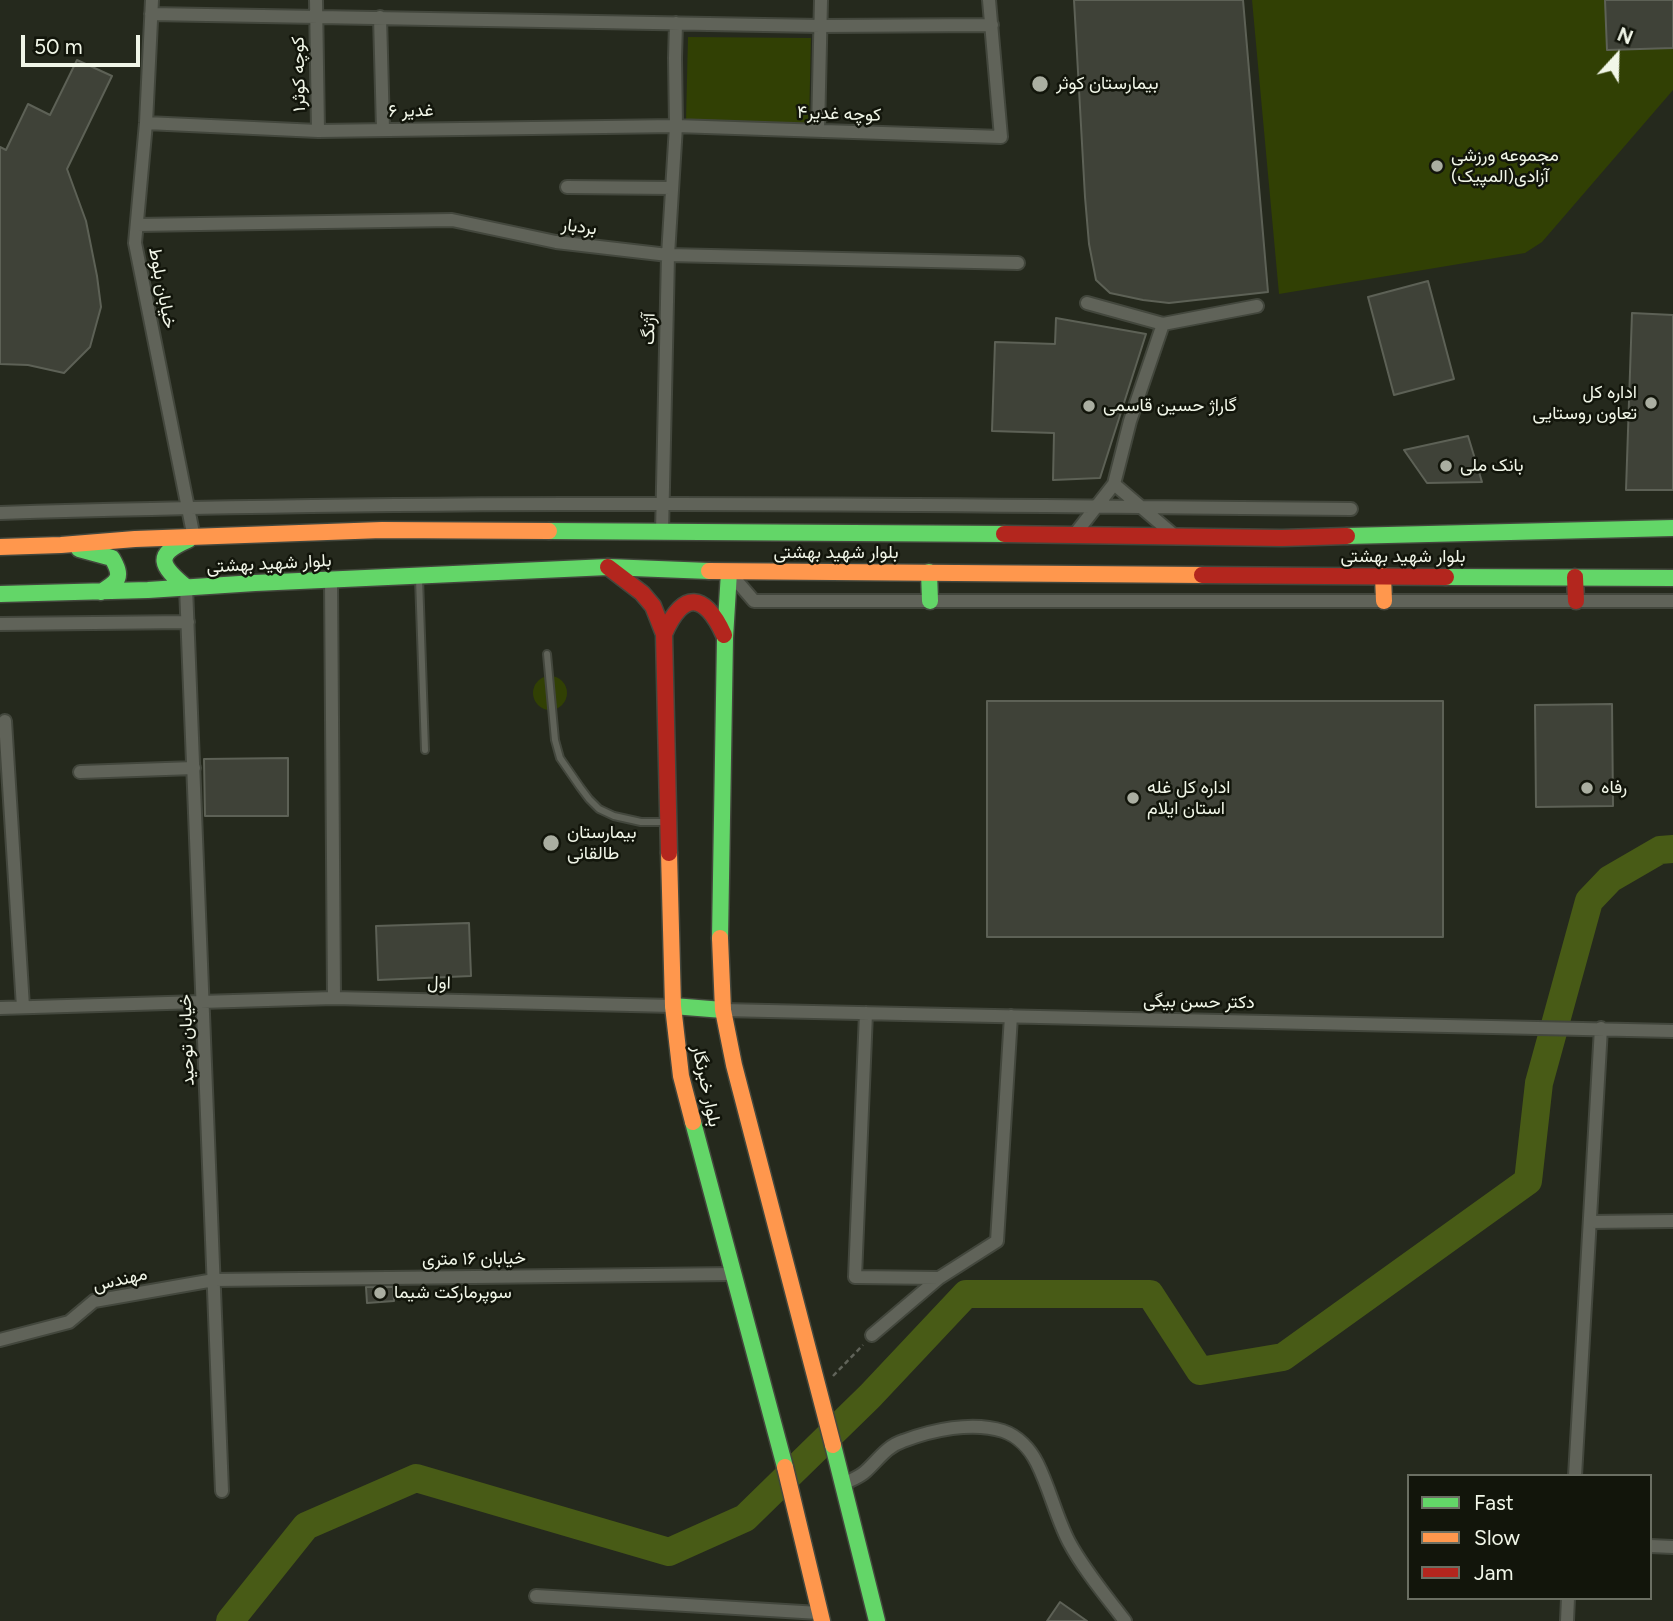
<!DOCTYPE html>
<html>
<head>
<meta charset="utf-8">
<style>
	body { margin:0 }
	#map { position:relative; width:1673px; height:1621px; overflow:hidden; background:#25291d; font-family:Figtree,sans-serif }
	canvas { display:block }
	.legend { position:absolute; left:1407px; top:1474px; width:245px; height:126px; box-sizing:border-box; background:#12150b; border:2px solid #6b6f63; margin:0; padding:9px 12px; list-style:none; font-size:21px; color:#f1f6e8 }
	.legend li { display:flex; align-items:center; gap:14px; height:35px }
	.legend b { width:35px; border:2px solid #6b6f63 }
	.north { position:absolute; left:1582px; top:21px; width:70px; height:70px; -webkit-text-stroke:5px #12150b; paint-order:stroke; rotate:22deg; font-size:19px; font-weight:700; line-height:28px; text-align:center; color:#f1f6e8 }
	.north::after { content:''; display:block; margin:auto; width:24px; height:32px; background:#f1f6e8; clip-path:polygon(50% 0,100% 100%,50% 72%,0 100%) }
	.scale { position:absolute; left:21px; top:35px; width:119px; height:32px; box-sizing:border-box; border:4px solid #f1f6e8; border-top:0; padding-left:9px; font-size:21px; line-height:24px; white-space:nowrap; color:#f1f6e8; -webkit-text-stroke:5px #12150b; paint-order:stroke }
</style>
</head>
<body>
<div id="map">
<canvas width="1673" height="1621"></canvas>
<ul class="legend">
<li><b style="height:9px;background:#63d668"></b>Fast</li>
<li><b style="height:9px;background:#ff974d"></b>Slow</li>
<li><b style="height:9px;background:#b3261e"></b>Jam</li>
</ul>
<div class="north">N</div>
<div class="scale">50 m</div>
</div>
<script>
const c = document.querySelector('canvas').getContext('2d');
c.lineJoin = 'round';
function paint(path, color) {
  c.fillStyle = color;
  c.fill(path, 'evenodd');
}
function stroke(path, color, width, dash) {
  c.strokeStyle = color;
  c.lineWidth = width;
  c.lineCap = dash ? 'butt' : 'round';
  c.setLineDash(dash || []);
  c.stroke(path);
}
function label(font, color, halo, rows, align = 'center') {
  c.font = font + ' Figtree,Vazirmatn,sans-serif';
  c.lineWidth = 5;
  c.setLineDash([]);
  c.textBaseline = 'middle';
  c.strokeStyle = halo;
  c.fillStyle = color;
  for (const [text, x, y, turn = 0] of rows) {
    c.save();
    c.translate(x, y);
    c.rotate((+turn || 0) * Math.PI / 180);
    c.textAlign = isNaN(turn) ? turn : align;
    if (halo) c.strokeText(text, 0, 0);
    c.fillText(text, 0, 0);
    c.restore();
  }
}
const green = new Path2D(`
	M 1252,0 L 1673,0 L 1673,90 L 1542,242 L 1525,253 L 1279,294 Z
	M 688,37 L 811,38 L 809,123 L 686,121 Z
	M533 693a17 17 0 1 1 34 0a17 17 0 1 1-34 0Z`);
const river = new Path2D(`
	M 230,1621 L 306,1526 L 416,1478 L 669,1552 L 745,1518 L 870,1396 L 966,1294 L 1150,1294 L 1200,1371 L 1283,1357 L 1528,1181 L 1539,1083 L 1589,901 L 1610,879 L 1660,850 L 1673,849`);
const building = new Path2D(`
	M 1074,0 L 1243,0 L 1268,292 L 1169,303 L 1143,300 L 1110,293 L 1096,280 L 1089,244 L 1085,197 Z
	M 1605,0 L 1673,0 L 1673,48 L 1607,50 Z
	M 77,60 L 112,76 L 67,169 L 86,221 L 97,276 L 101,307 L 90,347 L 64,373 L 28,365 L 0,364 L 0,147 L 6,150 L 28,104 L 50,115 Z
	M 1428,281 L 1454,379 L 1394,395 L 1368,297 Z
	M 1632,313 L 1673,315 L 1673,490 L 1626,490 Z
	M 1056,318 L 1146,334 L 1100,478 L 1053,480 L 1054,433 L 992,431 L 995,342 L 1055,344 Z
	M 1468,436 L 1482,482 L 1427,483 L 1404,450 Z
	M 987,701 L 1443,701 L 1443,937 L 987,937 Z
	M 1612,704 L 1613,806 L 1536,807 L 1535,705 Z
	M 288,758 L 288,816 L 205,816 L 204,759 Z
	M 469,923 L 471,976 L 378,980 L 376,926 Z
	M 366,1287 L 393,1287 L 394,1301 L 367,1303 Z
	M 1060,1602 L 1087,1621 L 1047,1621 Z`);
const path = new Path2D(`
	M 833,1376 L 863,1345`);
const lane = new Path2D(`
	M 419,578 L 425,750
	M 547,654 L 555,740 L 560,758 L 580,787 L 589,799 L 599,809 L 614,816 L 641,822 L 667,822`);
const street = new Path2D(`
	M 152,0 L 146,123 L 135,243 L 194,538
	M 316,0 L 318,131
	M 151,14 L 820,26 L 992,25
	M 380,17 L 383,129
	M 146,123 L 318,131 L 676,126 L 1001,137 L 989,0
	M 818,131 L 821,0
	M 567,187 L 672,188
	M 137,225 L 452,220 L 556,242 L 668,255 L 1018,263
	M 1087,303 L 1163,324 L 1257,306
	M 1114,484 L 1175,536
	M 0,513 C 450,499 901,504 1351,509
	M 662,533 L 668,255 L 676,126 L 675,58 L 676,23
	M 1075,534 L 1114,484 L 1130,421 L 1163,324
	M 729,572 L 754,601 L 1673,601
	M 331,580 L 334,998
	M 186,587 L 222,1491
	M 0,624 L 188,622
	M 5,721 L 23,1007
	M 80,772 L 194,768
	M 0,1008 L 334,998 L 673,1006
	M 723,1010 L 1673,1031
	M 866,1013 L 855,1277 L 939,1278
	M 1590,1222 L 1673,1221
	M 872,1335 L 939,1278 L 997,1241 L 1011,1016
	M 0,1340 L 69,1322 L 94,1301 L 214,1280 L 734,1274
	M 1575,1476 L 1601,1028
	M 843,1484 C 851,1480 860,1477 866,1471 C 878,1460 887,1446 903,1441 C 932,1430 972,1421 1003,1431 C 1018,1436 1030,1449 1037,1463 C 1050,1489 1056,1517 1069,1542 C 1084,1570 1106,1596 1125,1621
	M 1650,1546 L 1673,1547
	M 536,1596 L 819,1613
	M 1567,1621 L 1568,1598`);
const fast = new Path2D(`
	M 549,531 L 1004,534
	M 1347,536 L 1673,528
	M 79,549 L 112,558 C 123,577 119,581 101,592
	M 929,572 L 930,601
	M 1446,577 L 1673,578
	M 186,587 C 161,566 153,555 188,540
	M 0,594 L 148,590 L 255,583 L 608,567 L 709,571
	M 720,938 L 725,638 L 729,572
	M 673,1006 L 723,1010
	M 693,1122 L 785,1467
	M 833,1445 L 877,1621`);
const slow = new Path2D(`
	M 0,547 L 61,545 L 135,539 L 382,530 L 549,531
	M 709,571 L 1202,575
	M 1383,576 L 1384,601
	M 669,853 L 673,1006 L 681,1076 L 693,1122
	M 720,938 L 723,1010 L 734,1065 L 833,1445
	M 785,1467 L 822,1621`);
const jam = new Path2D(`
	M 1004,534 L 1282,538 L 1347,536
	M 608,567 L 642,593 L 653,606 L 664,634 L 669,853
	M 1202,575 L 1446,577
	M 1575,577 L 1576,601
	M 664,634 C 683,590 705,593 724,635`);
const markers = [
	[1040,84,9,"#aaaea1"],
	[1437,166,7,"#aaaea1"],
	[1651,403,7,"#aaaea1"],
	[1089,406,7,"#aaaea1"],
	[1446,466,7,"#aaaea1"],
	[1587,788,7,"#aaaea1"],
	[1133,798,7,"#aaaea1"],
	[551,843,9,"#aaaea1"],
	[380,1293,7,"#aaaea1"]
];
const streetNames = [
	["کوچه کوثر۱",299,74,-91],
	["غدیر ۶",411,111,-1],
	["کوچه غدیر۴",839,114,2],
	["بردبار",579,227,7],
	["خیابان بلوط",162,288,79],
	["آژنگ",649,329,-89],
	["بلوار شهید بهشتی",836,553],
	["بلوار شهید بهشتی",1403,557],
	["بلوار شهید بهشتی",269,564,-3],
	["اول",439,983,1],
	["دکتر حسن بیگی",1199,1002,1],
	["خیابان توحید",187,1040,-92],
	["بلوار خبرنگار",706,1086,78],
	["خیابان ۱۶ متری",474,1259,-1],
	["مهندس",120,1280,-13]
];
const poiNames = [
	["بیمارستان کوثر",1056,84],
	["مجموعه ورزشی",1451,156],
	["آزادی(المپیک)",1451,177],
	["اداره کل",1637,393,"right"],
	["تعاون روستایی",1637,414,"right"],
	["گاراژ حسین قاسمی",1103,406],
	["بانک ملی",1460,466],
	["اداره کل غله",1147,788],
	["استان ایلام",1147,809],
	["رفاه",1601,788],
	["بیمارستان",567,833],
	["طالقانی",567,854],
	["سوپرمارکت شیما",394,1293]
];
paint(green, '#314004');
stroke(river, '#485b16', 28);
paint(building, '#3f4238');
stroke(building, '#5d6156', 2);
stroke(lane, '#43473d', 10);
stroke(street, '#43473d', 16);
stroke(fast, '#43473d', 19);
stroke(slow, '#43473d', 19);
stroke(jam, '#43473d', 19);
stroke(path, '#61645a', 2.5, [5, 3.5]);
stroke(lane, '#606359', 6);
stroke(street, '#606359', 12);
stroke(fast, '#63d668', 16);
stroke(slow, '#ff974d', 16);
stroke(jam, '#b3261e', 16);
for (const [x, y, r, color] of markers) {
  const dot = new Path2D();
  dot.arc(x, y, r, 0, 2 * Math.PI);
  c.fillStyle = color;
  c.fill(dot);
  stroke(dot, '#12150b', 2.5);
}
label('18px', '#f1f6e8', '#12150b', streetNames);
label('18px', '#f1f6e8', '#12150b', poiNames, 'left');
</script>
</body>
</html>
